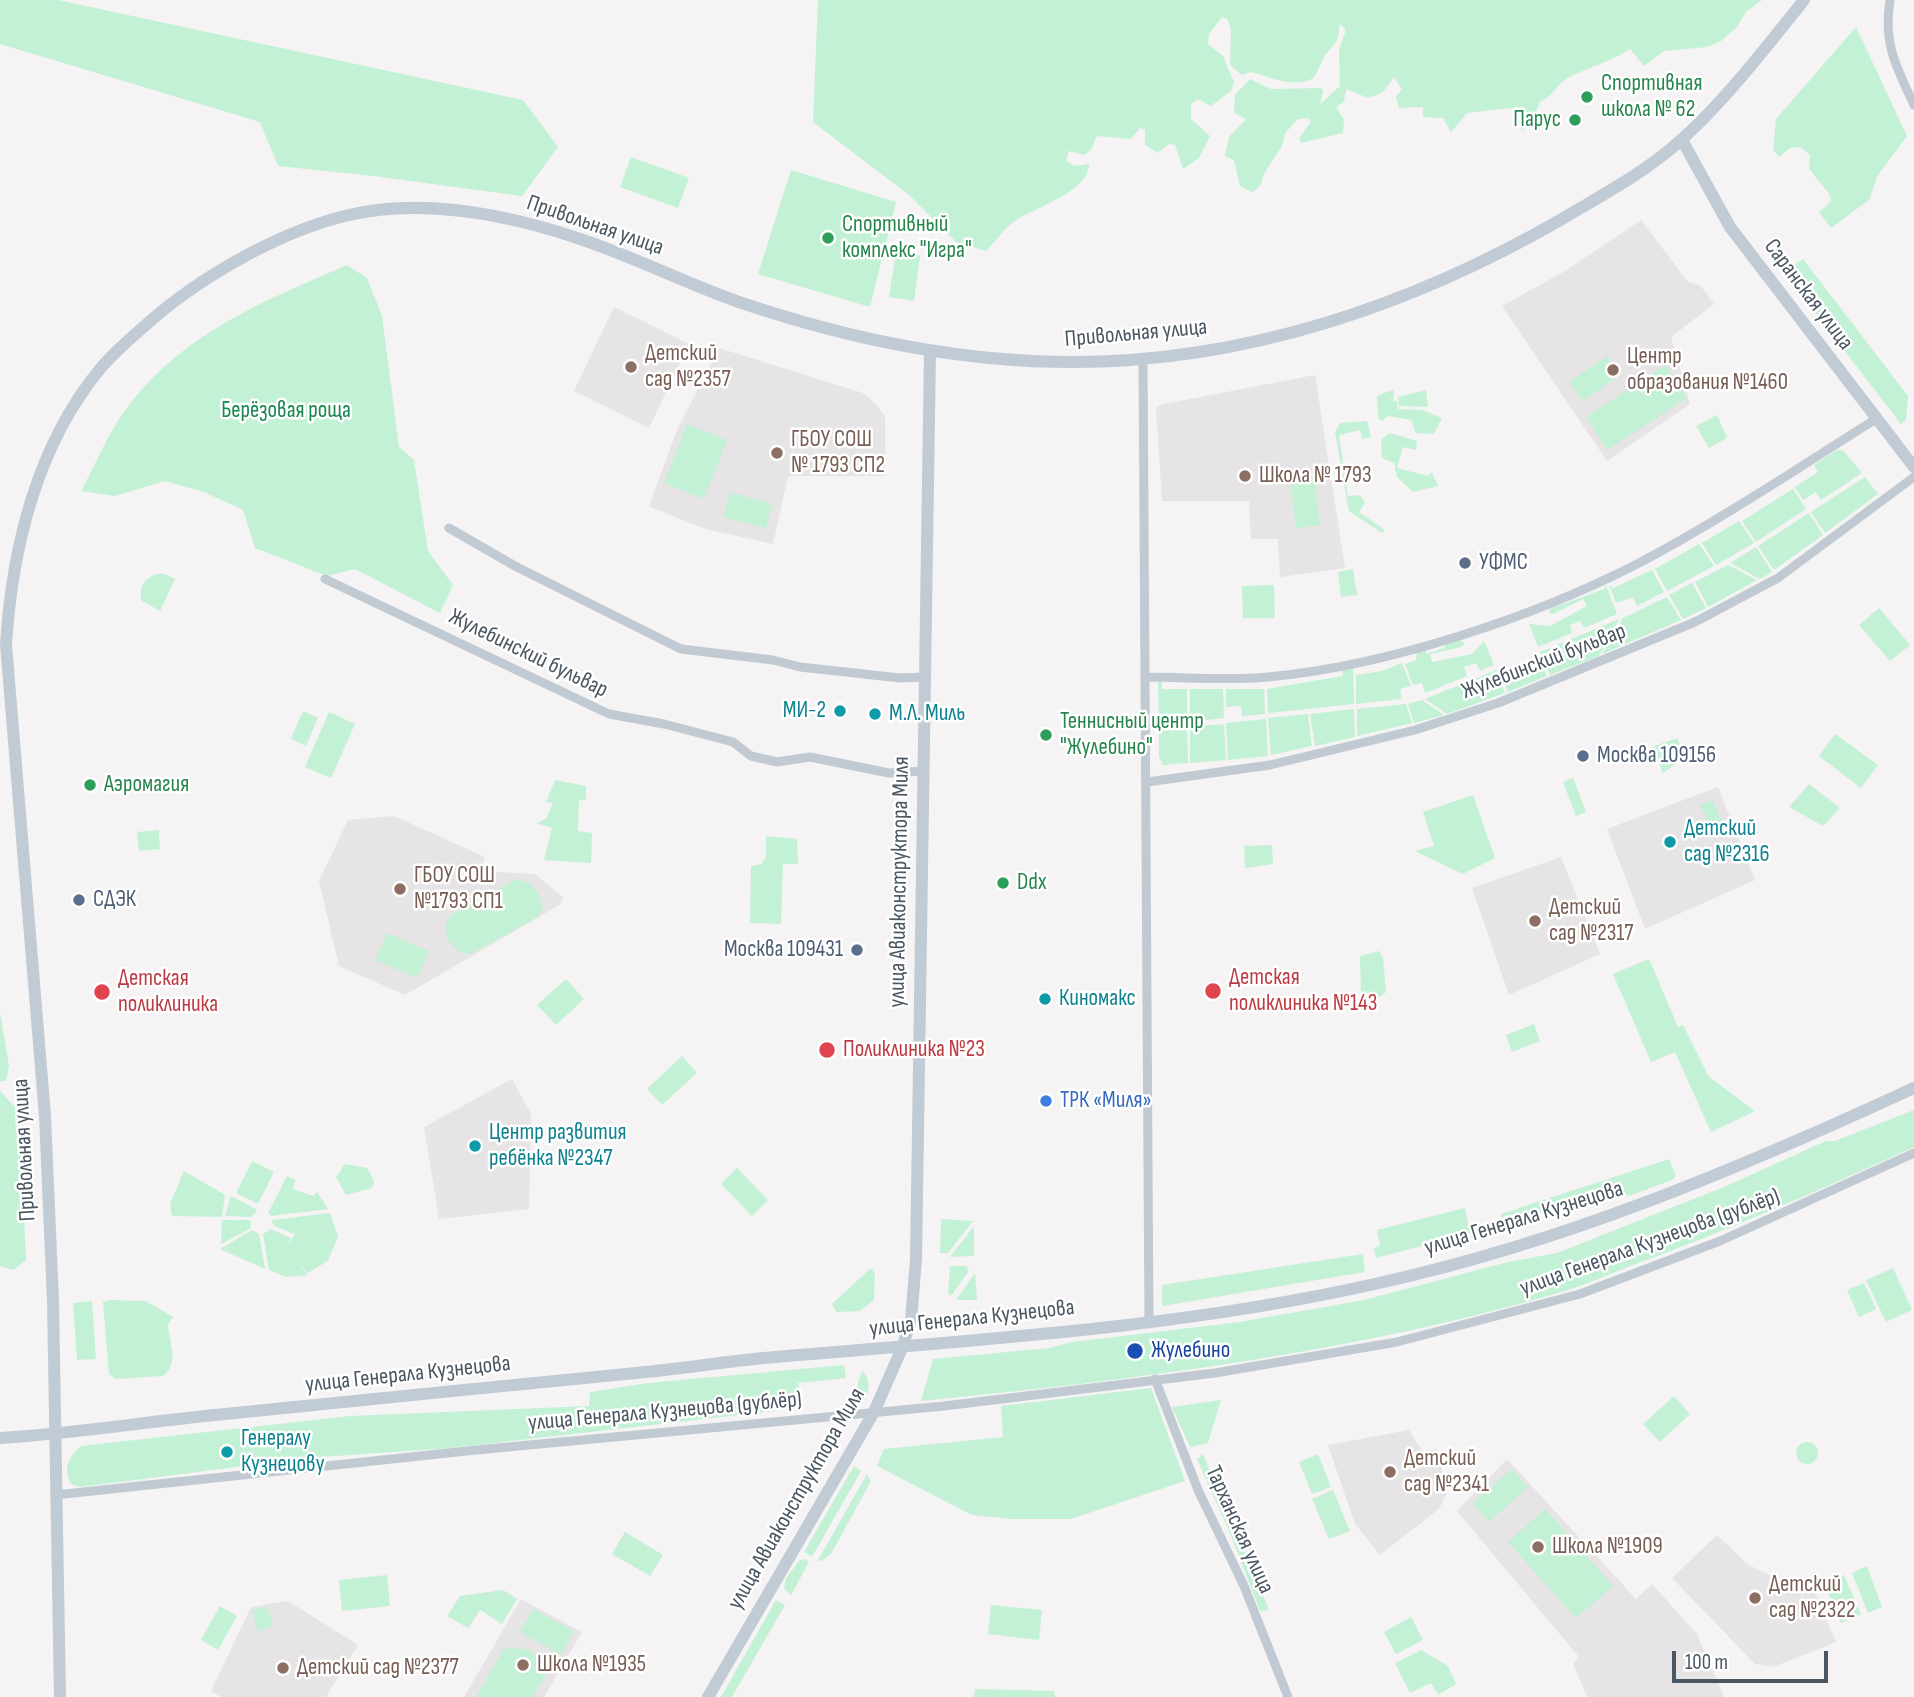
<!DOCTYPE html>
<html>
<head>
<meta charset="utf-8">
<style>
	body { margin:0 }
	#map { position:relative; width:1914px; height:1697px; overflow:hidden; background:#f5f3f3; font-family:"Sofia Sans Condensed",sans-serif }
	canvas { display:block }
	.scale { position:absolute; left:1672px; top:1651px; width:156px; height:32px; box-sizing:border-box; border:4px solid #4a5661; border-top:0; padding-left:9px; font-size:21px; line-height:24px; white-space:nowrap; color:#4a5661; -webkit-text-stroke:5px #fff; paint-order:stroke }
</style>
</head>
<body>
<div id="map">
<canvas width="1914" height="1697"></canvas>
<div class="scale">100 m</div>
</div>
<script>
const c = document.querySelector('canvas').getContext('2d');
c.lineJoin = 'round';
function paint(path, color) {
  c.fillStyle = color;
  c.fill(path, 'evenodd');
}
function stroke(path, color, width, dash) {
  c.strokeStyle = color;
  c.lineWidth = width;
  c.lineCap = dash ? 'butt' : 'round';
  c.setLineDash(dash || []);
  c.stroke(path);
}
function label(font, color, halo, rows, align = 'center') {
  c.font = font + ' "Sofia Sans Condensed",sans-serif';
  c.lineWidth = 5;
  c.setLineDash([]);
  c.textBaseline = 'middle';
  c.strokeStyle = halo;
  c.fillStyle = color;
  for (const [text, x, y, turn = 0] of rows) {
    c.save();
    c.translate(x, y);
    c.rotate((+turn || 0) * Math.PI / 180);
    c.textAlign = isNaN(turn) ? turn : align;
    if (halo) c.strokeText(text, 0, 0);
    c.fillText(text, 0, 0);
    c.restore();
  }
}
const education = new Path2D(`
	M 1641,220 L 1688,282 L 1700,285 L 1714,304 L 1671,337 L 1690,404 L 1607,461 L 1502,306 L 1565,271 Z
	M 614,307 L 689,344 L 649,428 L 574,391 Z
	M 719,348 L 863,393 L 877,405 L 885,417 L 885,476 L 788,476 L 773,544 L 705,529 L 649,506 L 677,430 Z
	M 1315,375 L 1345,568 L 1280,577 L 1278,539 L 1251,539 L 1249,501 L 1162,501 L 1156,408 L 1159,405 Z
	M 1718,787 L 1755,880 L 1645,929 L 1607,829 Z
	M 394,816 L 485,857 L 480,871 L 535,874 L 563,897 L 561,904 L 405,995 L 339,966 L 319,881 L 348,820 Z
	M 1561,857 L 1600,954 L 1509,995 L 1472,888 Z
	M 512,1079 L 531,1114 L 529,1209 L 439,1219 L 424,1127 Z
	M 1409,1430 L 1422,1451 L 1437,1449 L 1447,1493 L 1439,1509 L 1380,1555 L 1355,1524 L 1328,1445 Z
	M 1507,1459 L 1636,1599 L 1652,1584 L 1697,1634 L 1724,1697 L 1587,1697 L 1573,1664 L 1579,1657 L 1457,1511 Z
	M 1717,1535 L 1747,1564 L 1789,1585 L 1808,1576 L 1836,1642 L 1773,1667 L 1755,1664 L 1672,1578 Z
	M 521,1599 L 582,1632 L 544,1697 L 464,1697 Z
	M 288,1601 L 358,1645 L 326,1697 L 221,1697 L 211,1691 L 251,1607 Z`);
const green = new Path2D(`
	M 0,0 L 58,0 L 523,100 L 558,147 L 522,196 L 373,176 L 278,166 L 260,122 L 0,44 Z
	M 818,0 L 1762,0 L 1746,12 L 1737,27 L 1721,41 L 1707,47 L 1664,51 L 1644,66 L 1630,49 C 1610,62 1589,67 1569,77 C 1557,84 1553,96 1540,102 L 1532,122 L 1522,131 L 1511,108 L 1467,113 L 1451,132 L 1443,118 L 1423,117 L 1423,107 L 1399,108 L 1396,97 L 1402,89 L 1394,77 L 1382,93 L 1368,98 L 1346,89 L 1344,102 L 1336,107 L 1344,120 L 1343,133 L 1301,143 L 1299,138 L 1311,122 L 1308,118 L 1298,119 L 1285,133 L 1282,146 L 1265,172 L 1260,186 L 1252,192 L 1240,186 L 1234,160 L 1225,156 L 1229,137 L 1246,119 L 1234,113 L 1235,95 L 1250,79 L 1271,89 L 1321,88 L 1323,92 L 1320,104 L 1340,86 L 1339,50 L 1346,30 L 1340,24 L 1337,41 L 1325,55 L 1314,78 C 1293,89 1271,77 1251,72 L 1242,75 L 1230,65 L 1231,29 L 1227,19 L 1222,17 L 1209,34 L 1208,44 L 1223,56 L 1234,82 L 1231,91 L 1211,106 L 1198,99 L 1191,104 L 1191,119 L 1210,136 L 1199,158 L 1183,169 L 1175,145 L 1169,144 L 1158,153 L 1145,145 L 1145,130 L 1140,128 L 1131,139 L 1097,136 L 1091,150 L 1084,155 L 1069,151 L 1066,160 L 1074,166 L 1089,164 C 1090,192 1031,209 1013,222 C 1003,230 995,242 986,251 L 956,242 L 909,195 L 813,122 Z
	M 1856,27 L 1907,136 L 1878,175 L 1869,200 L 1831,228 L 1819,212 L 1831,202 L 1830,195 L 1809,169 L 1810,155 L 1800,147 L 1790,148 L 1779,157 L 1773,150 L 1776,119 Z
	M 631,157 L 689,178 L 678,208 L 620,187 Z
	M 791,170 L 896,202 L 870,307 L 758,274 Z
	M 896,252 L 920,256 L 914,301 L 889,297 Z
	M 1803,259 L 1908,396 L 1906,420 L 1901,424 L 1784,272 Z
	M 347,265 L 367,278 L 382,316 L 399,447 L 414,460 L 428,551 L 453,585 L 440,613 L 355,569 L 327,576 L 255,548 L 243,510 L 204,492 L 165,481 L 115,496 L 81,491 C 93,469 103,445 116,424 C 171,338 257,304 347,265 Z
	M 1607,356 L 1620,375 L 1583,401 L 1569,382 Z
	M 1665,365 L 1687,398 L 1607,450 L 1586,417 Z
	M 1394,389 L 1393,401 L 1397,401 L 1398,409 L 1422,410 L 1442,418 L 1434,434 L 1416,433 L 1411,420 L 1388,416 L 1382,421 L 1378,418 L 1377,396 Z
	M 1426,390 L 1428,407 L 1399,406 L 1398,397 Z
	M 1717,415 L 1727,438 L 1709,448 L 1696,426 Z
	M 1367,421 L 1371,437 L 1362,439 L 1360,430 L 1339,435 L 1348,496 L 1360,495 L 1365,503 L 1359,512 L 1385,530 L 1382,533 L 1349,511 L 1335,432 L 1340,423 Z
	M 687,424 L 727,440 L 704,499 L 664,483 Z
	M 1390,433 L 1417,441 L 1416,450 L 1403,447 L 1397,468 L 1428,476 L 1432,472 L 1438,486 L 1413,492 L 1397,477 L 1394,463 L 1382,458 L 1381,440 Z
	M 1837,450 L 1844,451 L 1862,473 L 1821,500 L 1816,492 L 1803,500 L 1795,487 L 1818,472 L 1814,465 Z
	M 1865,477 L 1878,494 L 1825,533 L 1811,512 Z
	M 1314,479 L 1320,525 L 1296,528 L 1290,482 Z
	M 1793,489 L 1806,509 L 1756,542 L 1742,521 Z
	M 730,492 L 772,504 L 766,528 L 723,517 Z
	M 1809,513 L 1823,535 L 1774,570 L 1758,546 Z
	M 1739,521 L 1754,543 L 1716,565 L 1702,543 Z
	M 1699,544 L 1714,566 L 1667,591 L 1655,569 Z
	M 1756,547 L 1772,572 L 1760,579 L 1730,563 Z
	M 1728,565 L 1757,580 L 1708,607 L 1695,582 Z
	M 1353,569 L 1357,595 L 1341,597 L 1338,572 Z
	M 1652,570 L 1664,592 L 1637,606 L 1633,597 L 1616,603 L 1609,585 L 1613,588 Z
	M 162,573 L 175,579 L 160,611 L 142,601 C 137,586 147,575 162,573 Z
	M 1692,583 L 1706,608 L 1683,619 L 1669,595 Z
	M 1274,585 L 1275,618 L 1243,618 L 1242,586 Z
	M 1606,585 L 1617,614 L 1584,628 L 1580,621 L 1570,625 L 1572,633 L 1538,647 L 1529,624 L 1550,626 L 1587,606 L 1583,599 L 1553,614 L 1549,613 L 1550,609 L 1604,589 Z
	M 1667,597 L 1681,620 L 1602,654 L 1623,618 Z
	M 1879,608 L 1910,645 L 1890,661 L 1859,625 Z
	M 1619,619 L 1599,656 L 1550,675 L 1540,652 Z
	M 1457,638 L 1465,643 L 1462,647 L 1430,654 L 1432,662 L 1472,654 L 1484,641 L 1494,665 L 1480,671 L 1476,663 L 1464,667 L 1467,676 L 1425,693 L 1422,683 L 1413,685 L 1405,664 L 1416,660 L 1417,652 L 1425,649 L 1427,654 L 1444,648 L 1446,642 Z
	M 1538,657 L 1547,676 L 1508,692 L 1500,672 Z
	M 1402,663 L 1411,686 L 1400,689 L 1402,699 L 1356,704 L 1356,675 L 1382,671 Z
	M 1353,667 L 1354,704 L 1268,713 L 1267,689 L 1342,676 L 1343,668 Z
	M 1496,670 L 1505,693 L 1447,714 L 1425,699 Z
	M 1162,681 L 1162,689 L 1187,689 L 1187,722 L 1159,725 L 1158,682 Z
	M 1190,689 L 1223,689 L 1224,718 L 1190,722 Z
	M 1226,689 L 1264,689 L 1265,714 L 1242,716 L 1241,706 L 1226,707 Z
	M 1422,700 L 1444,715 L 1414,723 L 1408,704 Z
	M 1406,704 L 1412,723 L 1357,736 L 1357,709 Z
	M 1354,709 L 1355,737 L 1315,746 L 1310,714 Z
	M 303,711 L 318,718 L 306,746 L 291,739 Z
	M 329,712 L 355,724 L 331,778 L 305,767 Z
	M 1308,714 L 1312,746 L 1271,755 L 1268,718 Z
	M 1266,719 L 1268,756 L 1228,760 L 1226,723 Z
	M 1224,724 L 1226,760 L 1190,763 L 1190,727 Z
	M 1187,727 L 1188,763 L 1163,765 L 1159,757 L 1159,730 Z
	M 1835,734 L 1878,765 L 1861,788 L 1819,756 Z
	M 1677,738 L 1685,757 L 1663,773 L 1652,747 Z
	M 1573,778 L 1586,812 L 1576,816 L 1563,782 Z
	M 555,780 L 586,786 L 586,800 L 579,800 L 578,831 L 592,833 L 591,863 L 544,860 L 552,828 L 536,823 L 546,819 L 553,803 L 546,802 Z
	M 1809,784 L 1840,808 L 1823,826 L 1789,807 Z
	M 1473,795 L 1495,858 L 1463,874 L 1415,851 L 1434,846 L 1423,812 Z
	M 1712,800 L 1722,821 L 1710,827 L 1700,805 Z
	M 159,830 L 160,849 L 139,851 L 137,832 Z
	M 766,836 L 797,839 L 798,864 L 783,864 L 781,924 L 750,923 L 751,866 L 762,864 L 766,856 Z
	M 1272,845 L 1273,864 L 1245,868 L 1244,846 Z
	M 516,879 C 533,883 538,889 543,906 L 538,917 L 471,954 L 460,952 L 448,941 L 445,926 L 451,915 Z
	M 387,933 L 429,951 L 417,978 L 375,960 Z
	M 1379,951 L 1383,957 L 1386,992 L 1380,997 L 1365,998 L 1361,992 L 1360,956 Z
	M 1649,959 L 1678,1027 L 1683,1025 L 1709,1077 L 1755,1111 L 1711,1132 L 1675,1052 L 1651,1062 L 1613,974 Z
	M 566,979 L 584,999 L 556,1025 L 537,1005 Z
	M 0,1012 L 9,1066 L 6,1081 L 0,1081 Z
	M 1534,1024 L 1540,1041 L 1512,1052 L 1506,1035 Z
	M 682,1056 L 697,1073 L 662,1105 L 647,1089 Z
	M 0,1091 L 17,1109 L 20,1125 L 26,1260 L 14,1270 L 0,1266 Z
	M 1914,1110 L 1914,1147 C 1824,1188 1733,1228 1641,1262 C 1611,1273 1582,1287 1551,1295 C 1345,1354 1133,1380 921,1401 L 933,1359 L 1049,1348 L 1072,1342 L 1240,1322 L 1364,1300 L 1508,1262 L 1557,1253 L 1724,1187 L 1826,1141 L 1835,1141 Z
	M 1669,1159 L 1676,1176 L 1672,1180 L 1629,1196 L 1616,1189 L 1504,1224 L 1501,1214 Z
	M 252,1161 L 274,1172 L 258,1204 L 236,1193 Z
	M 345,1164 L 367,1168 L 374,1181 L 372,1188 L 346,1195 L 336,1177 Z
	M 737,1168 L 768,1200 L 752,1216 L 721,1184 Z
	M 184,1171 L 225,1195 L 222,1217 L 172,1216 L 170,1204 Z
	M 287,1176 L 295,1180 L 293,1189 L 313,1196 L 317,1192 L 328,1209 L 271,1216 L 268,1213 Z
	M 231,1196 L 256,1209 L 257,1211 L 251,1217 L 225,1216 Z
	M 1465,1208 L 1468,1224 L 1475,1223 L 1478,1231 L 1376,1258 L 1374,1248 L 1380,1245 L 1377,1230 Z
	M 330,1213 L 338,1237 L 329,1258 L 328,1252 L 329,1260 L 308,1273 L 297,1261 L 308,1275 L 286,1277 L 269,1270 L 263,1234 L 271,1229 L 291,1238 L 286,1249 L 298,1228 L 293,1234 L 273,1225 L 272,1220 Z
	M 941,1219 L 973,1221 L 948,1253 L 940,1253 Z
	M 222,1220 L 251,1220 L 251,1228 L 221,1244 Z
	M 974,1226 L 974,1256 L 950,1257 Z
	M 252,1230 L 259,1234 L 265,1269 L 220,1249 Z
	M 1363,1254 L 1365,1272 L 1162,1306 L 1162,1285 Z
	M 950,1266 L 966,1266 L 969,1271 L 951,1296 L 948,1293 Z
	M 871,1268 L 875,1274 L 874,1300 L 860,1311 L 836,1312 L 832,1304 Z
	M 1893,1268 L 1912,1310 L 1886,1322 L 1866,1280 Z
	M 975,1273 L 977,1300 L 956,1300 Z
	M 1864,1283 L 1876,1309 L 1859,1317 L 1847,1290 Z
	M 110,1300 L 146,1301 L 173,1317 L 168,1325 C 169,1343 180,1363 163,1376 L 116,1379 L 109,1374 L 103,1302 Z
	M 92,1301 L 96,1359 L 77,1360 L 73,1303 Z
	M 844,1365 L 846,1378 L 798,1383 L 800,1408 L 450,1448 L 307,1458 L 80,1487 L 71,1484 C 63,1467 68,1458 81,1446 L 350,1416 L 589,1406 L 590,1392 L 648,1383 Z
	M 862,1370 C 874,1385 869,1399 852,1405 Z
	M 1151,1388 L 1185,1481 L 1071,1519 L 1011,1519 L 972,1515 L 877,1466 L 884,1449 L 1003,1437 L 1001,1406 Z
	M 1674,1396 L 1690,1414 L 1660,1442 L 1643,1424 Z
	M 1221,1400 L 1208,1443 L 1190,1447 L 1172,1407 Z
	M1796 1453a11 11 0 1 1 22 0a11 11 0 1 1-22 0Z
	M 1203,1454 L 1269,1610 L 1260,1611 L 1230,1533 L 1197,1459 Z
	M 1318,1454 L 1331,1487 L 1312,1494 L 1299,1462 Z
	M 854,1466 L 861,1471 L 812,1557 L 804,1552 Z
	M 1512,1469 L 1528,1487 L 1489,1522 L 1473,1503 Z
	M 867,1474 L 871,1481 L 831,1554 L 822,1561 L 818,1560 Z
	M 1333,1490 L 1350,1531 L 1329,1539 L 1312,1499 Z
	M 1545,1509 L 1613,1586 L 1576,1618 L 1508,1542 Z
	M 625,1532 L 663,1555 L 650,1576 L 612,1554 Z
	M 805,1559 L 809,1562 L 791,1595 L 784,1588 L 786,1578 L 800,1560 Z
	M 1867,1566 L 1882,1607 L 1868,1613 L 1852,1573 Z
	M 387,1575 L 390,1606 L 342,1611 L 339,1580 Z
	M 1844,1575 L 1861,1614 L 1841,1623 L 1824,1583 Z
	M 503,1590 L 517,1599 L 502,1624 L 480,1610 L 468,1628 L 447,1616 L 460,1596 Z
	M 776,1600 L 785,1605 L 732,1697 L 721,1697 Z
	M 991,1605 L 1042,1610 L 1039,1640 L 988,1634 Z
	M 220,1606 L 237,1616 L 218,1650 L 201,1640 Z
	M 267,1606 L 273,1626 L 258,1631 L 252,1611 Z
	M 533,1609 L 574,1631 L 561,1655 L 520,1632 Z
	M 1411,1617 L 1423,1640 L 1396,1654 L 1384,1632 Z
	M 521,1648 L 532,1652 L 546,1675 L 533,1697 L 476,1697 L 504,1649 Z
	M 1421,1650 L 1448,1666 L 1456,1684 L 1438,1695 L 1431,1683 L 1410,1693 L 1395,1663 Z
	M 975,1689 L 1054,1691 L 1055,1697 L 974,1697 Z`);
const street = new Path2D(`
	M 1890,0 C 1883,44 1896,66 1914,105
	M 1143,358 L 1149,1322
	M 449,528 L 515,566 L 681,649 L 773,660 L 800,667 L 900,678 L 925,677
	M 325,579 L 609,714 L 664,724 L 733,742 L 751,756 L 777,762 L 810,757 L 889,773 L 924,771
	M 1146,677 C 1186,677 1228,681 1268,677 C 1387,666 1535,617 1641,562 C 1722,519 1798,468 1876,419
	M 1147,782 L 1270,765 L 1415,730 L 1498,703 L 1695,622 L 1778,578 L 1914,477
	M 1155,1379 L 1198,1490 L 1244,1586 L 1288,1697
	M 55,1495 L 476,1450 L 944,1406 L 1215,1373 L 1397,1342 L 1580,1294 L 1720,1241 L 1914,1153`);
const secondary = new Path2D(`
	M 1682,140 L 1730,227 L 1914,467
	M 0,1438 C 69,1434 137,1423 205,1416 C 352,1400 499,1387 646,1372 C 685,1368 724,1362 764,1358 C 969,1340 1177,1329 1379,1283 C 1565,1242 1741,1168 1914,1088
	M 60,1697 L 53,1301 L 45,1116 L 6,645 C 12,548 37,445 100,369 C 114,352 131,338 148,323 C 200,277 280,231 349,215 C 425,197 514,216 586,241 C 638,259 688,284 739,302 C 848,339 958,362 1072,362 C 1246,362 1413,305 1562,219 C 1602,195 1646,172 1681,140 C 1723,103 1768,45 1804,0
	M 708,1697 L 874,1412 L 902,1348 L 911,1320 L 916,1259 L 930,352`);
const markers = [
	[1587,97,7,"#2e9e5b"],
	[1575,120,7,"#2e9e5b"],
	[828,238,7,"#2e9e5b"],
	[631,367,7,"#8d6e63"],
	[1613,370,7,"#8d6e63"],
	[777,453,7,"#8d6e63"],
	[1245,476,7,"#8d6e63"],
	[1465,563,7,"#5c6f8a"],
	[840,711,7,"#0f9aa8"],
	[875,714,7,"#0f9aa8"],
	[1046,735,7,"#2e9e5b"],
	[1583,756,7,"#5c6f8a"],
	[90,785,7,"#2e9e5b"],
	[1670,842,7,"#0f9aa8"],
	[1003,883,7,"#2e9e5b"],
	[400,889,7,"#8d6e63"],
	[79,900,7,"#5c6f8a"],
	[1535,921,7,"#8d6e63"],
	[857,950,7,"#5c6f8a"],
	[1213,991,9,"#e0444e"],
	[102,992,9,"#e0444e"],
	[1045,999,7,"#0f9aa8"],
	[827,1050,9,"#e0444e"],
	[1046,1101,7,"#3f7fe0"],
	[475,1146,7,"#0f9aa8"],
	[1135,1351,9,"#1a4fb4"],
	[227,1452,7,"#0f9aa8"],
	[1390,1472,7,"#8d6e63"],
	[1538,1547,7,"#8d6e63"],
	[1755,1598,7,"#8d6e63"],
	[523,1665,7,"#8d6e63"],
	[283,1668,7,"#8d6e63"]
];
const leisureNames = [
	["Спортивная",1601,84],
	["школа № 62",1601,110],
	["Парус",1561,120,"right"],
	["Спортивный",842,225],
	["комплекс \"Игра\"",842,251],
	["Теннисный центр",1060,722],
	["\"Жулебино\"",1060,748],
	["Аэромагия",104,785],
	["Ddx",1017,883]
];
const streetNames = [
	["Привольная улица",595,226,19],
	["Саранская улица",1808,295,53],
	["Привольная улица",1136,334,-5],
	["Жулебинский бульвар",528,654,26],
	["Жулебинский бульвар",1544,662,-21],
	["улица Авиаконструктора Миля",900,882,-89],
	["Привольная улица",25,1150,-93],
	["улица Генерала Кузнецова",1524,1219,-17],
	["улица Генерала Кузнецова (дублёр)",1650,1243,-20],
	["улица Генерала Кузнецова",972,1319,-6],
	["улица Генерала Кузнецова",408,1375,-6],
	["улица Генерала Кузнецова (дублёр)",665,1412,-5],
	["улица Авиаконструктора Миля",797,1499,-60],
	["Тарханская улица",1239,1530,66]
];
const educationNames = [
	["Детский",645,354],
	["сад №2357",645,380],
	["Центр",1627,357],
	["образования №1460",1627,383],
	["ГБОУ СОШ",791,440],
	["№ 1793 СП2",791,466],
	["Школа № 1793",1259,476],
	["ГБОУ СОШ",414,876],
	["№1793 СП1",414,902],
	["Детский",1549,908],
	["сад №2317",1549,934],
	["Детский",1404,1459],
	["сад №2341",1404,1485],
	["Школа №1909",1552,1547],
	["Детский",1769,1585],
	["сад №2322",1769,1611],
	["Школа №1935",537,1665],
	["Детский сад №2377",297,1668]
];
const parkNames = [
	["Берёзовая роща",286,411]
];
const serviceNames = [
	["УФМС",1479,563],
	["Москва 109156",1597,756],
	["СДЭК",93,900],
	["Москва 109431",843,950,"right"]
];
const cultureNames = [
	["МИ-2",826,711,"right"],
	["М.Л. Миль",889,714],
	["Детский",1684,829],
	["сад №2316",1684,855],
	["Киномакс",1059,999],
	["Центр развития",489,1133],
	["ребёнка №2347",489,1159],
	["Генералу",241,1439],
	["Кузнецову",241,1465]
];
const healthNames = [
	["Детская",1229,978],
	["поликлиника №143",1229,1004],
	["Детская",118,979],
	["поликлиника",118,1005],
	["Поликлиника №23",843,1050]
];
const shopNames = [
	["ТРК «Миля»",1060,1101]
];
const transitNames = [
	["Жулебино",1151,1351]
];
paint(education, '#e6e4e5');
paint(green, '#c3f1d5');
stroke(street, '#c1cad2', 9);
stroke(secondary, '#c1cbd6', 12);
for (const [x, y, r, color] of markers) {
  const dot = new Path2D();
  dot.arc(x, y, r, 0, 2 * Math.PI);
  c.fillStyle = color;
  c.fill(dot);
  stroke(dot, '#fff', 2.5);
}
label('23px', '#27864d', '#fff', leisureNames, 'left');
label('23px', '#4a5661', '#fff', streetNames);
label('23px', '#785e54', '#fff', educationNames, 'left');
label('23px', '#17864f', '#fff', parkNames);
label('23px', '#4e5e75', '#fff', serviceNames, 'left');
label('23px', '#0d838f', '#fff', cultureNames, 'left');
label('23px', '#be3a42', '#fff', healthNames, 'left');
label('23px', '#366cbe', '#fff', shopNames, 'left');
label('23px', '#164399', '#fff', transitNames, 'left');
</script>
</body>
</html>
